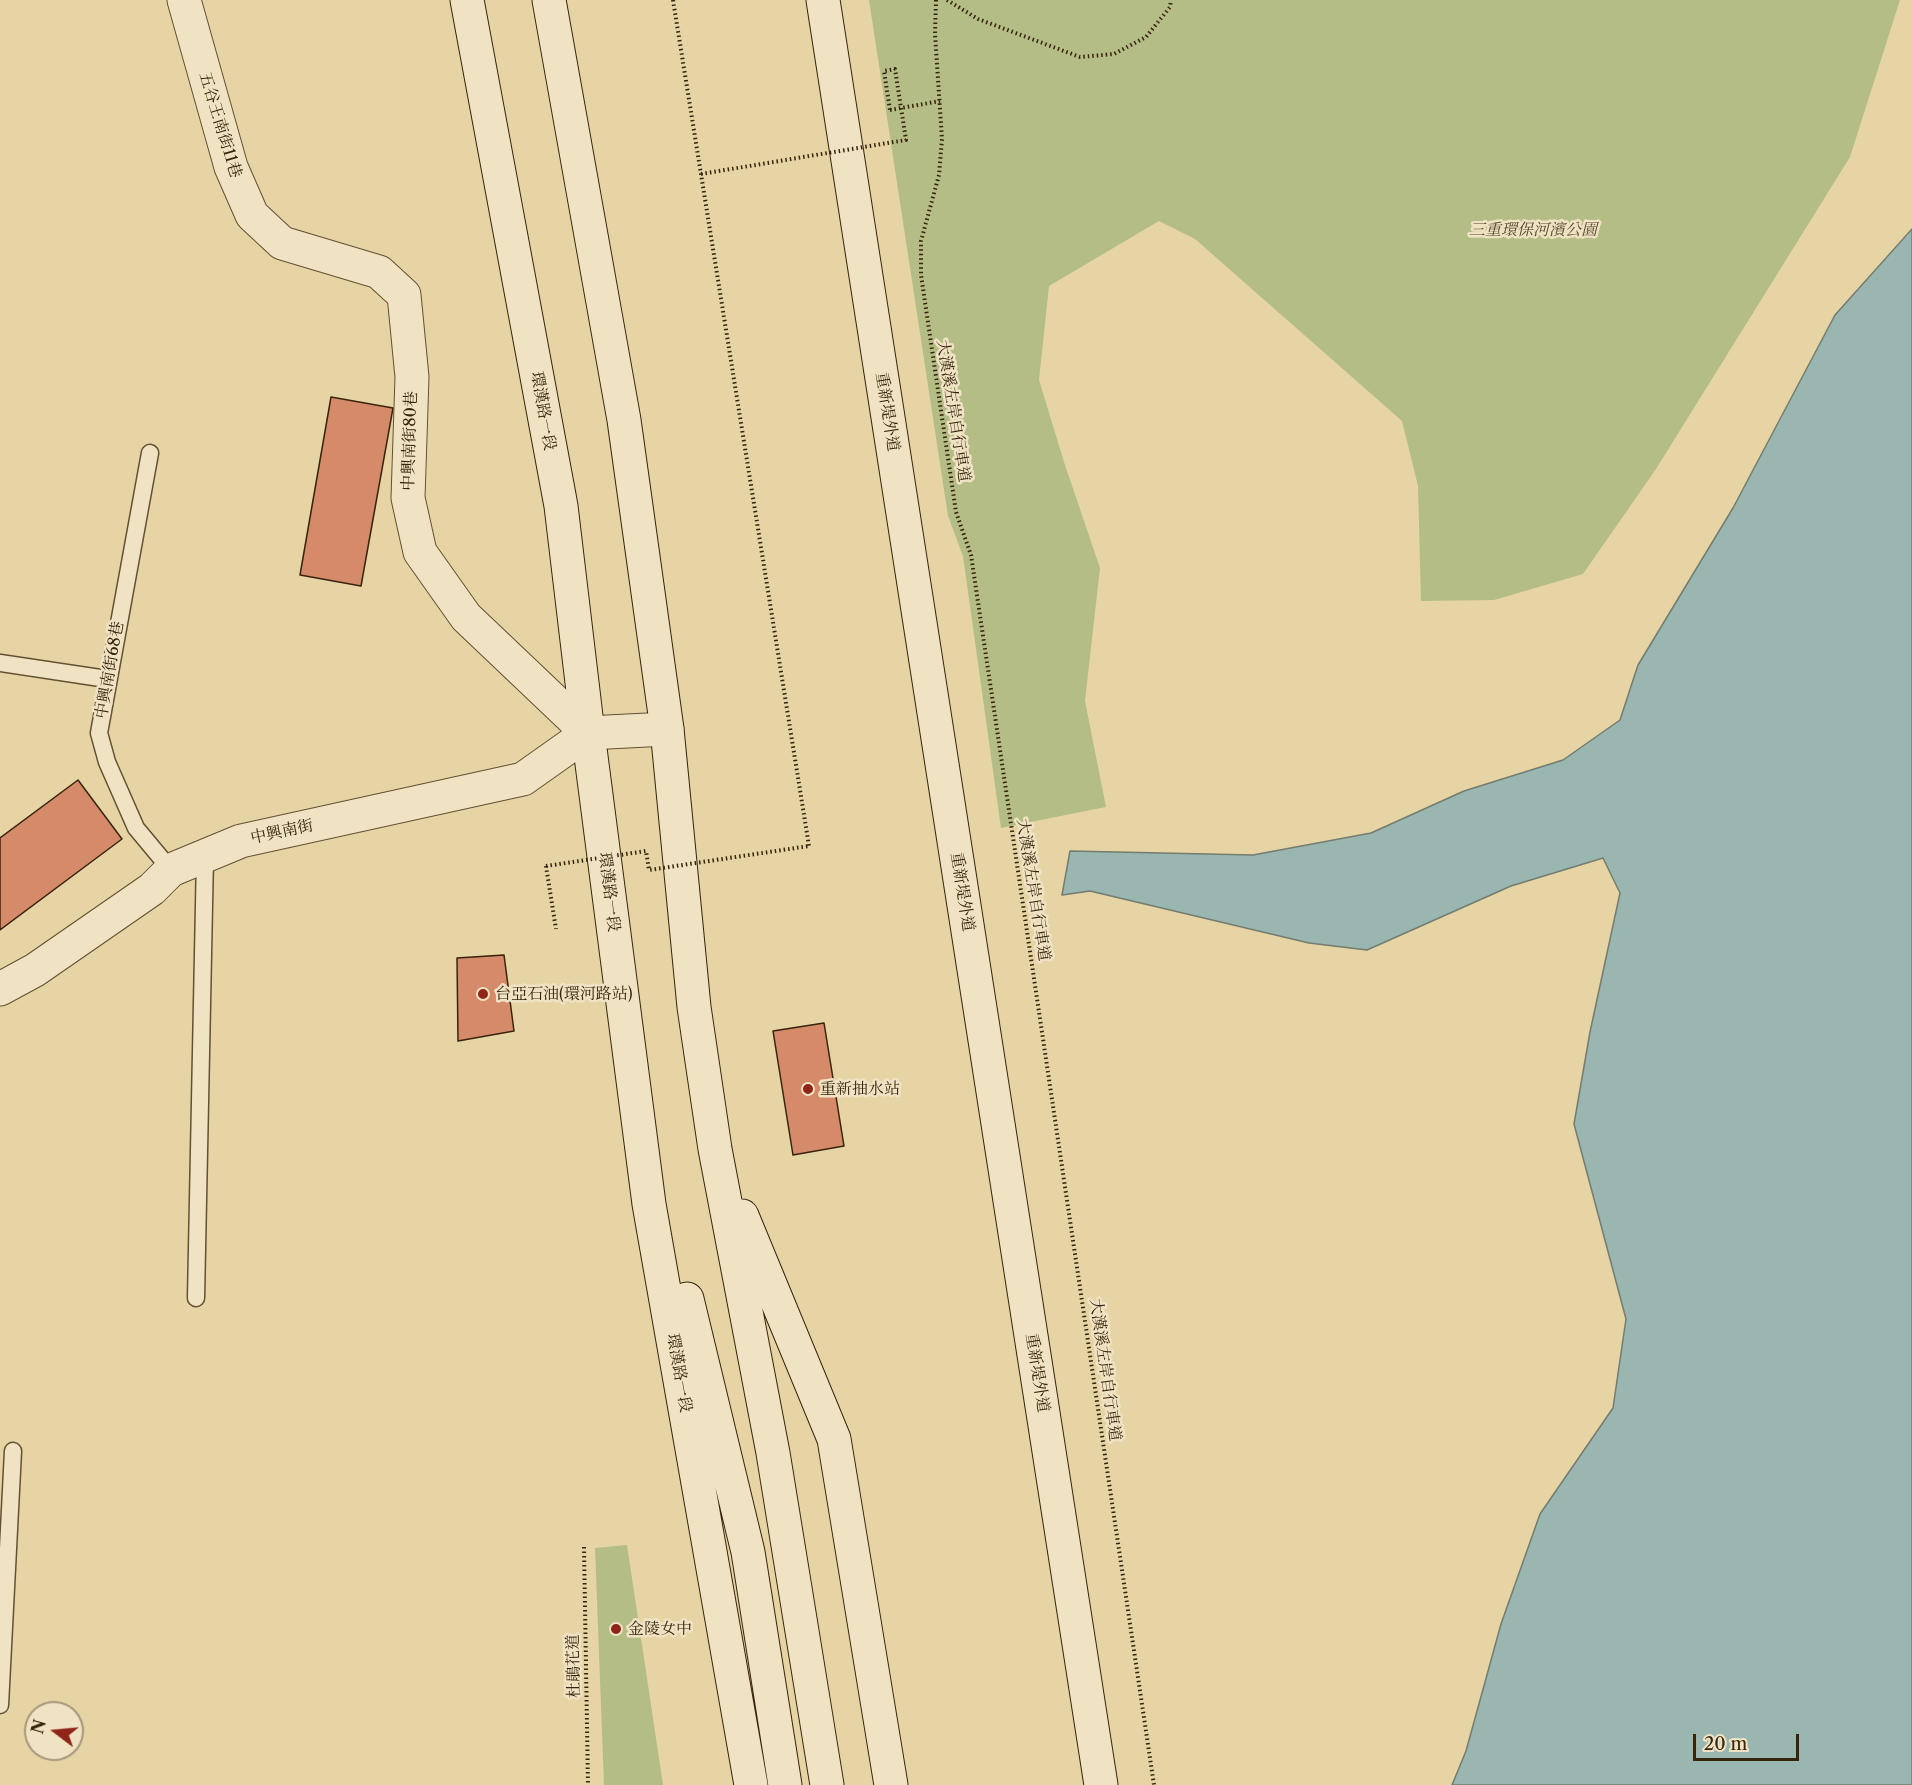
<!DOCTYPE html>
<html>
<head>
<meta charset="utf-8">
<style>
	body { margin:0 }
	#map { position:relative; width:1912px; height:1785px; overflow:hidden; background:#e6d4a5; font-family:"Libre Caslon Text",serif }
	canvas { display:block }
	.north { position:absolute; left:24px; top:1701px; width:60px; height:60px; box-sizing:border-box; background:#efe3c4; border:2px solid #a6977a; border-radius:50%; rotate:286deg; font-size:16px; font-weight:700; line-height:24px; text-align:center; color:#38240c }
	.north::after { content:''; display:block; margin:auto; width:21px; height:27px; background:#8f2418; clip-path:polygon(50% 0,100% 100%,50% 72%,0 100%) }
	.scale { position:absolute; left:1693px; top:1734px; width:106px; height:27px; box-sizing:border-box; border:3px solid #38240c; border-top:0; padding-left:8px; font-size:18px; line-height:21px; white-space:nowrap; color:#38240c; -webkit-text-stroke:4px #efe3c4; paint-order:stroke }
</style>
</head>
<body>
<div id="map">
<canvas width="1912" height="1785"></canvas>
<div class="north">N</div>
<div class="scale">20 m</div>
</div>
<script>
const c = document.querySelector('canvas').getContext('2d');
c.lineJoin = 'round';
function paint(path, color) {
  c.fillStyle = color;
  c.fill(path, 'evenodd');
}
function stroke(path, color, width, dash) {
  c.strokeStyle = color;
  c.lineWidth = width;
  c.lineCap = dash ? 'butt' : 'round';
  c.setLineDash(dash || []);
  c.stroke(path);
}
function label(font, color, halo, rows, align = 'center') {
  c.font = font + ' "Libre Caslon Text","Noto Serif TC",serif';
  c.lineWidth = 5;
  c.setLineDash([]);
  c.textBaseline = 'middle';
  c.strokeStyle = halo;
  c.fillStyle = color;
  for (const [text, x, y, turn = 0] of rows) {
    c.save();
    c.translate(x, y);
    c.rotate((+turn || 0) * Math.PI / 180);
    c.textAlign = isNaN(turn) ? turn : align;
    if (halo) c.strokeText(text, 0, 0);
    c.fillText(text, 0, 0);
    c.restore();
  }
}
const green = new Path2D(`
	M 869,0 L 1900,0 L 1850,157 L 1656,469 L 1583,574 L 1494,600 L 1421,601 L 1418,486 L 1402,421 L 1195,239 L 1159,221 L 1049,286 L 1039,380 L 1064,462 L 1100,568 L 1085,701 L 1106,807 L 1001,828 L 963,556 L 948,516 Z
	M 627,1545 L 663,1785 L 604,1785 L 595,1548 Z`);
const water = new Path2D(`
	M 1912,229 L 1912,1785 L 1452,1785 L 1466,1751 L 1501,1624 L 1540,1514 L 1613,1408 L 1626,1319 L 1574,1124 L 1590,1032 L 1620,893 L 1603,858 L 1511,886 L 1367,950 L 1309,943 L 1090,891 L 1062,895 L 1070,851 L 1253,855 L 1371,833 L 1464,791 L 1563,760 L 1620,720 L 1638,665 L 1733,508 L 1835,315 Z`);
const building = new Path2D(`
	M 331,397 L 393,408 L 361,586 L 300,575 Z
	M 78,780 L 122,839 L 0,930 L 0,838 Z
	M 504,955 L 514,1031 L 458,1041 L 457,958 Z
	M 824,1023 L 844,1146 L 793,1155 L 773,1031 Z`);
const path = new Path2D(`
	M 673,0 L 809,846
	M 936,0 L 935,34 L 942,139 L 939,175 L 921,241 L 921,275 L 956,512 L 971,555 L 1154,1785
	M 947,0 L 978,19 L 1080,57 L 1114,54 L 1146,37 L 1170,7 L 1171,0
	M 890,110 L 940,101
	M 546,866 L 556,929
	M 584,1547 L 588,1785`);
const lane = new Path2D(`
	M 150,453 L 99,733 L 107,762 L 136,828 L 171,870
	M 0,663 L 107,679
	M 196,1298 L 205,856
	M 0,1705 L 13,1451`);
const street = new Path2D(`
	M 184,0 L 231,167 L 252,215 L 282,243 L 379,272 L 404,295 L 412,377 L 408,498 L 420,552 L 466,617 L 588,733
	M 588,733 L 667,729
	M 0,989 L 35,970 L 152,889 L 171,870 L 241,841 L 523,779 L 588,733`);
const secondary = new Path2D(`
	M 467,0 L 561,506 L 588,733 L 649,1204 L 751,1785
	M 549,0 L 624,420 L 667,729 L 694,1007 L 715,1149 L 773,1453 L 827,1785
	M 823,0 L 1101,1785
	M 742,1216 L 834,1439 L 891,1785
	M 687,1299 L 748,1552 L 785,1785`);
const pathBridge = new Path2D(`
	M 701,174 L 906,140 L 895,69 L 884,71 L 890,110
	M 546,866 L 646,851 L 649,870 L 809,846`);
const markers = [
	[483,994,6,"#8f2418"],
	[808,1089,6,"#8f2418"],
	[616,1629,6,"#8f2418"]
];
const streetNames = [
	["五谷王南街11巷",220,125,73],
	["環漢路一段",543,411,80],
	["大漢溪左岸自行車道",953,411,81],
	["重新堤外道",887,412,81],
	["中興南街80巷",410,441,-88],
	["中興南街68巷",110,670,-80],
	["中興南街",282,832,-12],
	["大漢溪左岸自行車道",1033,890,81],
	["環漢路一段",609,892,83],
	["重新堤外道",962,892,81],
	["大漢溪左岸自行車道",1105,1370,82],
	["環漢路一段",679,1373,80],
	["重新堤外道",1037,1373,81],
	["杜鵑花道",574,1666,-91]
];
const parkNames = [
	["三重環保河濱公園",1533,230]
];
const poiNames = [
	["台亞石油(環河路站)",495,994],
	["重新抽水站",820,1089],
	["金陵女中",628,1629]
];
paint(green, '#b5bd86');
paint(water, '#9ab6b1');
stroke(water, '#737c6f', 1.5);
paint(building, '#d58a6a');
stroke(building, '#38240c', 1.5);
stroke(lane, '#645032', 19);
stroke(street, '#645032', 35);
stroke(secondary, '#38240c', 35);
stroke(path, '#38240c', 4, [1.5, 3]);
stroke(lane, '#efe3c4', 16);
stroke(street, '#efe3c4', 33);
stroke(secondary, '#efe3c4', 33);
stroke(pathBridge, '#38240c', 4, [1.5, 3]);
for (const [x, y, r, color] of markers) {
  const dot = new Path2D();
  dot.arc(x, y, r, 0, 2 * Math.PI);
  c.fillStyle = color;
  c.fill(dot);
  stroke(dot, '#efe3c4', 2);
}
label('16px', '#38240c', '#efe3c4', streetNames);
label('italic 16px', '#574a2a', '#efe3c4', parkNames);
label('16px', '#38240c', '#efe3c4', poiNames, 'left');
</script>
</body>
</html>
